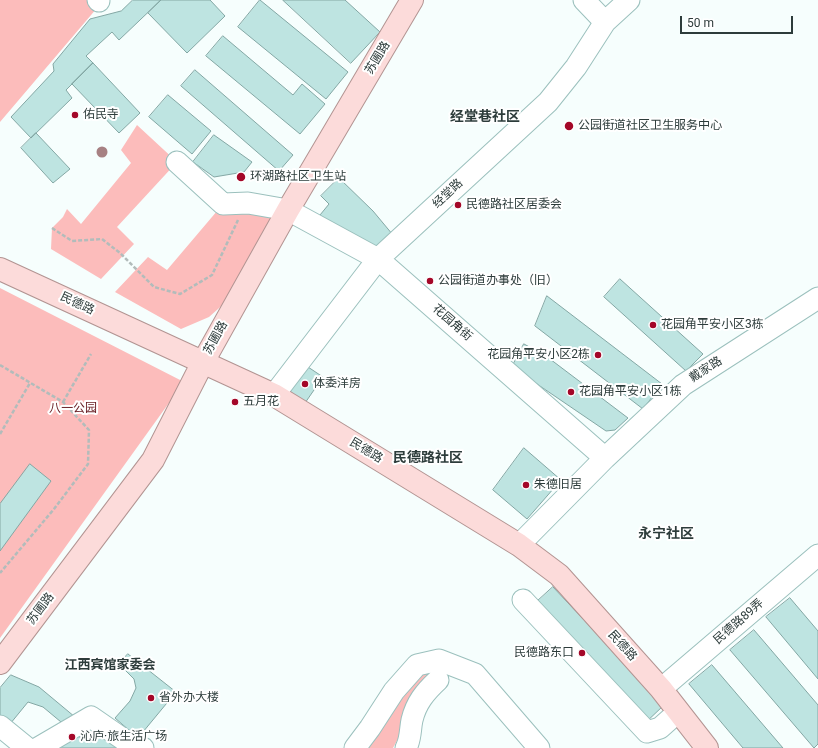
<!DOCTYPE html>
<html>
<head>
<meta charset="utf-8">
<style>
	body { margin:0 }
	#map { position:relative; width:818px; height:748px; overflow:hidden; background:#f6fefd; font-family:Roboto,sans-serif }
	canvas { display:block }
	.scale { position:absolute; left:680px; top:16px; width:113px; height:18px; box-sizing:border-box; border:2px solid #2d3c3b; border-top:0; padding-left:5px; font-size:12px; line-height:14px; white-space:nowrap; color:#2d3c3b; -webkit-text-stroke:3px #fff; paint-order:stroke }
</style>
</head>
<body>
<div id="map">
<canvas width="818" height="748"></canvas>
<div class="scale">50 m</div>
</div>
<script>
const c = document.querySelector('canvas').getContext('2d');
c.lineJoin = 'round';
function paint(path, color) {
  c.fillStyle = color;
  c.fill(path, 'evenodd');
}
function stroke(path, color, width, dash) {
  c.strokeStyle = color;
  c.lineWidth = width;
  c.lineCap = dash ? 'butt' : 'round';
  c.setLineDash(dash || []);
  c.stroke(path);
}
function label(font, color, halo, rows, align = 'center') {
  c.font = font + ' Roboto,"Noto Sans SC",sans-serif';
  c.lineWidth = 4;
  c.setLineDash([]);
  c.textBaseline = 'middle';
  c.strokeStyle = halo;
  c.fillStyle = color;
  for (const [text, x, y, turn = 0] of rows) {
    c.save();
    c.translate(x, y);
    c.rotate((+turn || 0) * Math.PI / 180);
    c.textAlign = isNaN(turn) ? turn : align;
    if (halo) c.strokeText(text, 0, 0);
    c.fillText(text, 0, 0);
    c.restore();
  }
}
const green = new Path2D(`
	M 0,0 L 90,0 L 97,8 L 0,122 Z
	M 137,125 L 177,162 L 117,227 L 134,244 L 101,279 L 51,249 L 52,228 L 63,217 L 67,209 L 81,224 L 131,163 L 121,150 Z
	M 223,204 L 276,220 L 236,293 L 209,317 L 181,329 L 115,292 L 148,257 L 167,270 Z
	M 0,288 L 184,382 L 0,638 Z
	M 426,670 L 431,676 L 393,748 L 360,748 L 401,691 Z`);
const building = new Path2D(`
	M 133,0 L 161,0 L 119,40 L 112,32 L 86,56 L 93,63 L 66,90 L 72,98 L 31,138 L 11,117 L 54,71 L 53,64 L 90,19 L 121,11 Z
	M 161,0 L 210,0 L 225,16 L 187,53 L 148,13 Z
	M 260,0 L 348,72 L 326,99 L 238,27 Z
	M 283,0 L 345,0 L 380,32 L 351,63 Z
	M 223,36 L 293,95 L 302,84 L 325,104 L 300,134 L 206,56 Z
	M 93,63 L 140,113 L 119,133 L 72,84 Z
	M 195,70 L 293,155 L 279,171 L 181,86 Z
	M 168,95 L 211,131 L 192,154 L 149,117 Z
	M 36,133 L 70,169 L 53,183 L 21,148 Z
	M 214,135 L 252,162 L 244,172 L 214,177 L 193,162 Z
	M 339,178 L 373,211 L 393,235 L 380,248 L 361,246 L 342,236 L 320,215 L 329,204 L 321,196 Z
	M 620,279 L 703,354 L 686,371 L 604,297 Z
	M 547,296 L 662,384 L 643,409 L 535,326 Z
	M 524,344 L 546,356 L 628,418 L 615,430 L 606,431 L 512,367 Z
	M 305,365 L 323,377 L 305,403 L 288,392 Z
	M 524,448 L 561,480 L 527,519 L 493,490 Z
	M 30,464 L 51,481 L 0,551 L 0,504 Z
	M 553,587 L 664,705 L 642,726 L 531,607 Z
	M 790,598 L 818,631 L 818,679 L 766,617 Z
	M 754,630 L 818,705 L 818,744 L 814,748 L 730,650 Z
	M 128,654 L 176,692 L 138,738 L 115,718 L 130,701 L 136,688 L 134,679 L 119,664 Z
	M 712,665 L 783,748 L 743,748 L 689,684 Z
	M 11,675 L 39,687 L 75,717 L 67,727 L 43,707 L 28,702 L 10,724 L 0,716 L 0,688 Z
	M 70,730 L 88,743 L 96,731 L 120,748 L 57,748 Z`);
const path = new Path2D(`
	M 52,228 L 72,241 L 102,239 L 120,253 L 154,287 L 180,294 L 212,275 L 238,220
	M 0,365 L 63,402 L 89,430 L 88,464 L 54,509 L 0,573
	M 63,402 L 91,354
	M 0,434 L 30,383`);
const minor = new Path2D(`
	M 98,0 L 99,1
	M 584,0 L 605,22
	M 177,162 L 223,204 L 248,203 L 288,210 L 378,259 L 605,458 L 519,545
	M 274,395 L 378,259 L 548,102 L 576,67 L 605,22 L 629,0
	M 605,458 L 683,385 L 818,298
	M 523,600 L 647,732 L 660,728 L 678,712
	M 661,689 L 818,555
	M 0,726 L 27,748
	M 38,748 L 91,717 L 130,744 L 143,748
	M 355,748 L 370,728 L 394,691 L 417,665 L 439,660 L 475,674 L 539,748
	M 406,748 C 411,739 410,729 412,720 C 416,703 425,692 438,680`);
const major = new Path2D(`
	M 0,269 L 274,395 L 519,545 L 559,575 L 661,689 L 707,748
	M 0,663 L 153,460 L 203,362 L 288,210 L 412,0`);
const trees = [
	[102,152]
];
const markers = [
	[75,115,4,"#a40728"],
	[569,126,5,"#a40728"],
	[241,177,5,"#a40728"],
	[458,205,4,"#a40728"],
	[430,281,4,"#a40728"],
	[653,325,4,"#a40728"],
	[598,355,4,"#a40728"],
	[305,384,4,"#a40728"],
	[571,392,4,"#a40728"],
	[235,402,4,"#a40728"],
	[526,485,4,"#a40728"],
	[582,653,4,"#a40728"],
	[151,698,4,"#a40728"],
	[72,737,4,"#a40728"]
];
const streetNames = [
	["苏圃路",378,58,-59],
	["经堂路",448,194,-43],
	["民德路",77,304,25],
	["花园角街",452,323,41],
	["苏圃路",216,338,-61],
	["戴家路",706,370,-33],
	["民德路",366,451,31],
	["苏圃路",41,609,-53],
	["民德路89弄",739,622,-41],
	["民德路",622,646,48]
];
const poiNames = [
	["佑民寺",83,115],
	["公园街道社区卫生服务中心",578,126],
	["环湖路社区卫生站",250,177],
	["民德路社区居委会",466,205],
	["公园街道办事处（旧）",438,281],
	["花园角平安小区3栋",661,325],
	["花园角平安小区2栋",590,355,"right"],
	["体委洋房",313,384],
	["花园角平安小区1栋",579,392],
	["五月花",243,402],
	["朱德旧居",534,485],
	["民德路东口",574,653,"right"],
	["省外办大楼",159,698],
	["沁庐·旅生活广场",80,737]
];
const parkNames = [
	["八一公园",73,409]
];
const neighbourhoodNames = [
	["江西宾馆家委会",110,666]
];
const quarterNames = [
	["经堂巷社区",485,117],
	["民德路社区",428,458],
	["永宁社区",666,534]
];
paint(green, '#fcbcbb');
paint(building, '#bee4e1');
stroke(building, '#83a7a4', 1);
stroke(minor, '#9bc0bd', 23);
stroke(major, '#b29492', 24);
stroke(path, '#b2bcbb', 2.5, [4, 2]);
stroke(minor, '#fff', 21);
stroke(major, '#fcdbda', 22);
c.fillStyle = '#a78183';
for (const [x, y] of trees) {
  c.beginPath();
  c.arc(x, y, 5.5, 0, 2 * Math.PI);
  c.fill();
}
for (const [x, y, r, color] of markers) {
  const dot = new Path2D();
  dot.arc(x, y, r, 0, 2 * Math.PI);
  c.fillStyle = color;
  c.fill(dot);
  stroke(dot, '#fff', 1.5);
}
label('12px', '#2d3c3b', '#fff', streetNames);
label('12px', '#2d3c3b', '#fff', poiNames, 'left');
label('12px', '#661a20', '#fff', parkNames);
label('bold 13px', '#2d3c3b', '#fff', neighbourhoodNames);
label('bold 14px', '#2d3c3b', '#fff', quarterNames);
</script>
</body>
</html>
